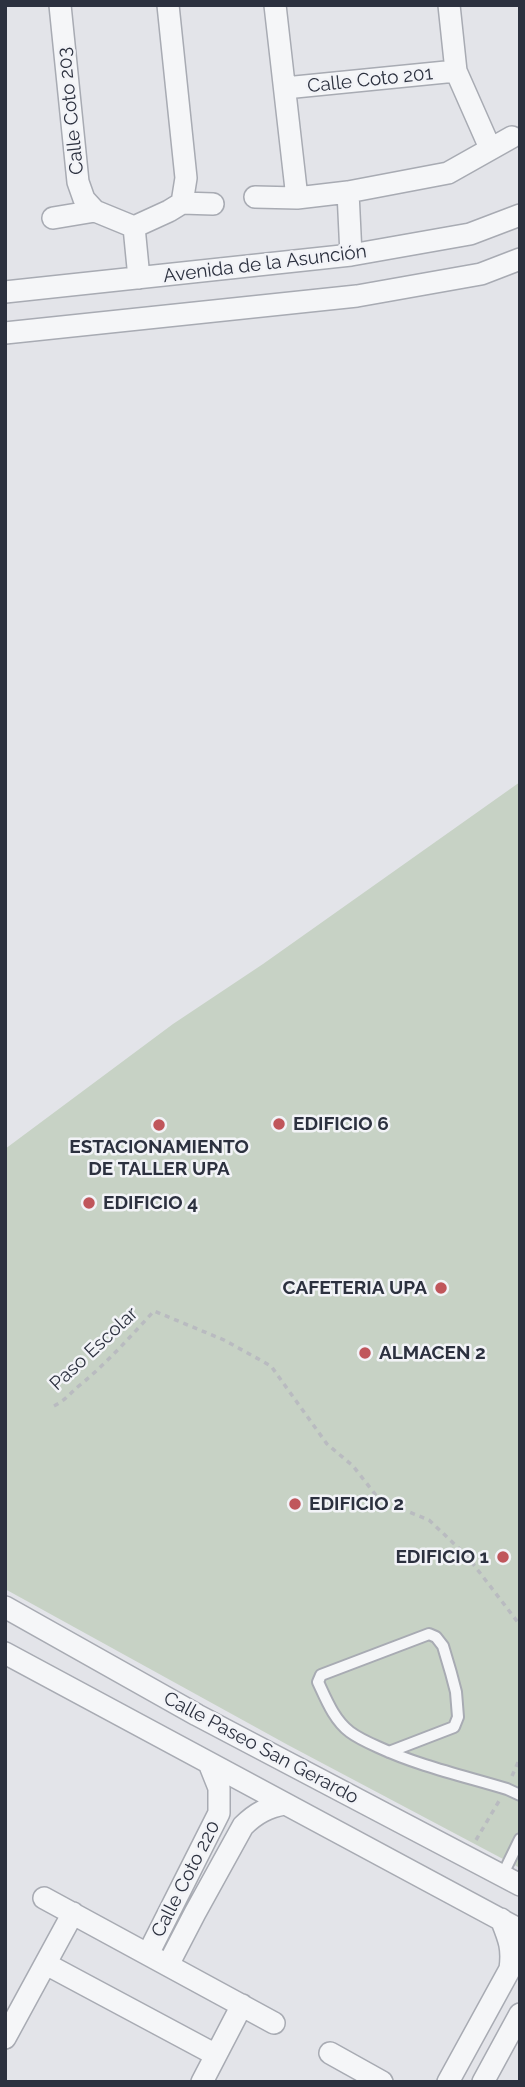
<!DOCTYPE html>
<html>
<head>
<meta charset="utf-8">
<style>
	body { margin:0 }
	#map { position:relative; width:525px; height:2087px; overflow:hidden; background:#e3e4e9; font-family:Raleway,sans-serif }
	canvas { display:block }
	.frame { position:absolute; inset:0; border:7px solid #2c313f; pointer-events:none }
</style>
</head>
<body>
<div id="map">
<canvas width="525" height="2087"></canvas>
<div class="frame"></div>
</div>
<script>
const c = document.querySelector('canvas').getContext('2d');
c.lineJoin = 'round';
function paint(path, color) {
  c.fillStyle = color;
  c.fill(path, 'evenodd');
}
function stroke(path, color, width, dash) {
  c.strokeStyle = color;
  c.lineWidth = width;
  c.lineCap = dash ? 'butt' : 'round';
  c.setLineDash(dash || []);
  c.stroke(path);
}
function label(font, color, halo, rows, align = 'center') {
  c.font = font + ' Raleway,sans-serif';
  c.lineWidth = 5;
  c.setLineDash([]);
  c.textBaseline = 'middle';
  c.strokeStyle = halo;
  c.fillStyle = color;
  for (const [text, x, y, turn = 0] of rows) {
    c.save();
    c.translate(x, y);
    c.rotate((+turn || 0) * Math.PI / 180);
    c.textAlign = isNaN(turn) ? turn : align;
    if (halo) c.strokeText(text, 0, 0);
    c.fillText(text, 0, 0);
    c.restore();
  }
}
const green = new Path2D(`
	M 520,782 L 520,1868 L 288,1745 L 5,1589 L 5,1149 L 173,1024 L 263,964 Z`);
const path = new Path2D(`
	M 54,1406 C 67,1399 69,1394 80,1385 C 107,1363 130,1337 154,1311 L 224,1340 L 271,1366 L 327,1444 L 353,1466 L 375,1494 L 378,1506 L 386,1510 L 399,1508 L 429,1520 L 467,1556 L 520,1625
	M 512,1776 L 520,1758
	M 476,1840 L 499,1801`);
const lane = new Path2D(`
	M 389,1752 L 454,1727 L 458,1717 L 456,1692 L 451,1673 L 443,1646 L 436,1637 L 429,1634 L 321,1675 L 318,1682 C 326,1699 334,1720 350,1732 C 358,1738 369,1743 378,1747 C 419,1766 464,1776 507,1789 L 520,1795
	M 502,1876 L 520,1839`);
const street = new Path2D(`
	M 60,5 L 78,182 L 84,199 L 95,211 L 134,227 L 169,211 L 182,203 L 186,178 L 168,5
	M 275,5 L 297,198
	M 449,5 L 456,71 L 490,148
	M 285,88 L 456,71
	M 348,192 L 351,255
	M 255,197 L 297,198 L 348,192 L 448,173 L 512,137
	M 182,203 L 213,204
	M 53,218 L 95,211
	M 134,227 L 139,278
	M 5,292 L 351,255 L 470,234 L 520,215
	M 5,333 L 357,296 L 481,274 L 520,259
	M 5,1607 L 197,1715 L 520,1885
	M 5,1653 L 520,1930
	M 44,1898 L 274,2023
	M 148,1954 L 219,1813 L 219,1788 L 209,1763
	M 46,1964 L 216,2055
	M 168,1965 L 195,1913 L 243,1826 C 256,1813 268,1807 285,1804
	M 5,2038 L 73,1913
	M 330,2053 L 382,2082
	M 202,2082 L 242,2005
	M 448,2082 L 510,1969 C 513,1948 509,1939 501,1919
	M 483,2082 L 520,2014`);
const markers = [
	[279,1124,7,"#c0565b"],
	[159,1125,7,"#c0565b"],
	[89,1203,7,"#c0565b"],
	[441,1288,7,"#c0565b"],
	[365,1353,7,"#c0565b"],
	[295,1504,7,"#c0565b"],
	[503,1557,7,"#c0565b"]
];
const streetNames = [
	["Calle Coto 201",370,80,-6],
	["Calle Coto 203",71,111,-96],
	["Avenida de la Asunción",265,264,-7],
	["Paso Escolar",94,1349,-43],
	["Calle Paseo San Gerardo",261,1748,28],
	["Calle Coto 220",186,1879,-63]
];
const poiNames = [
	["EDIFICIO 6",293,1124],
	["ESTACIONAMIENTO",159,1147,"center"],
	["DE TALLER UPA",159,1169,"center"],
	["EDIFICIO 4",103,1203],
	["CAFETERIA UPA",427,1288,"right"],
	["ALMACEN 2",379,1353],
	["EDIFICIO 2",309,1504],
	["EDIFICIO 1",489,1557,"right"]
];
paint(green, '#c7d2c5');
stroke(lane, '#a8abb3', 14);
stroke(street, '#a8abb3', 24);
stroke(path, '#b9bbc0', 3.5, [5, 5]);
stroke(lane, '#f5f6f8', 10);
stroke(street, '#f5f6f8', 21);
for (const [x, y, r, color] of markers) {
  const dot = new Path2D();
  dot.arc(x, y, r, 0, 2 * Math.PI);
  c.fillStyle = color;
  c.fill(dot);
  stroke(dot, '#f2f3f7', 2.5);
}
label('19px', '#2c313f', '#f2f3f7', streetNames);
label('bold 19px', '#2c313f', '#f2f3f7', poiNames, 'left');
</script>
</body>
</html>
